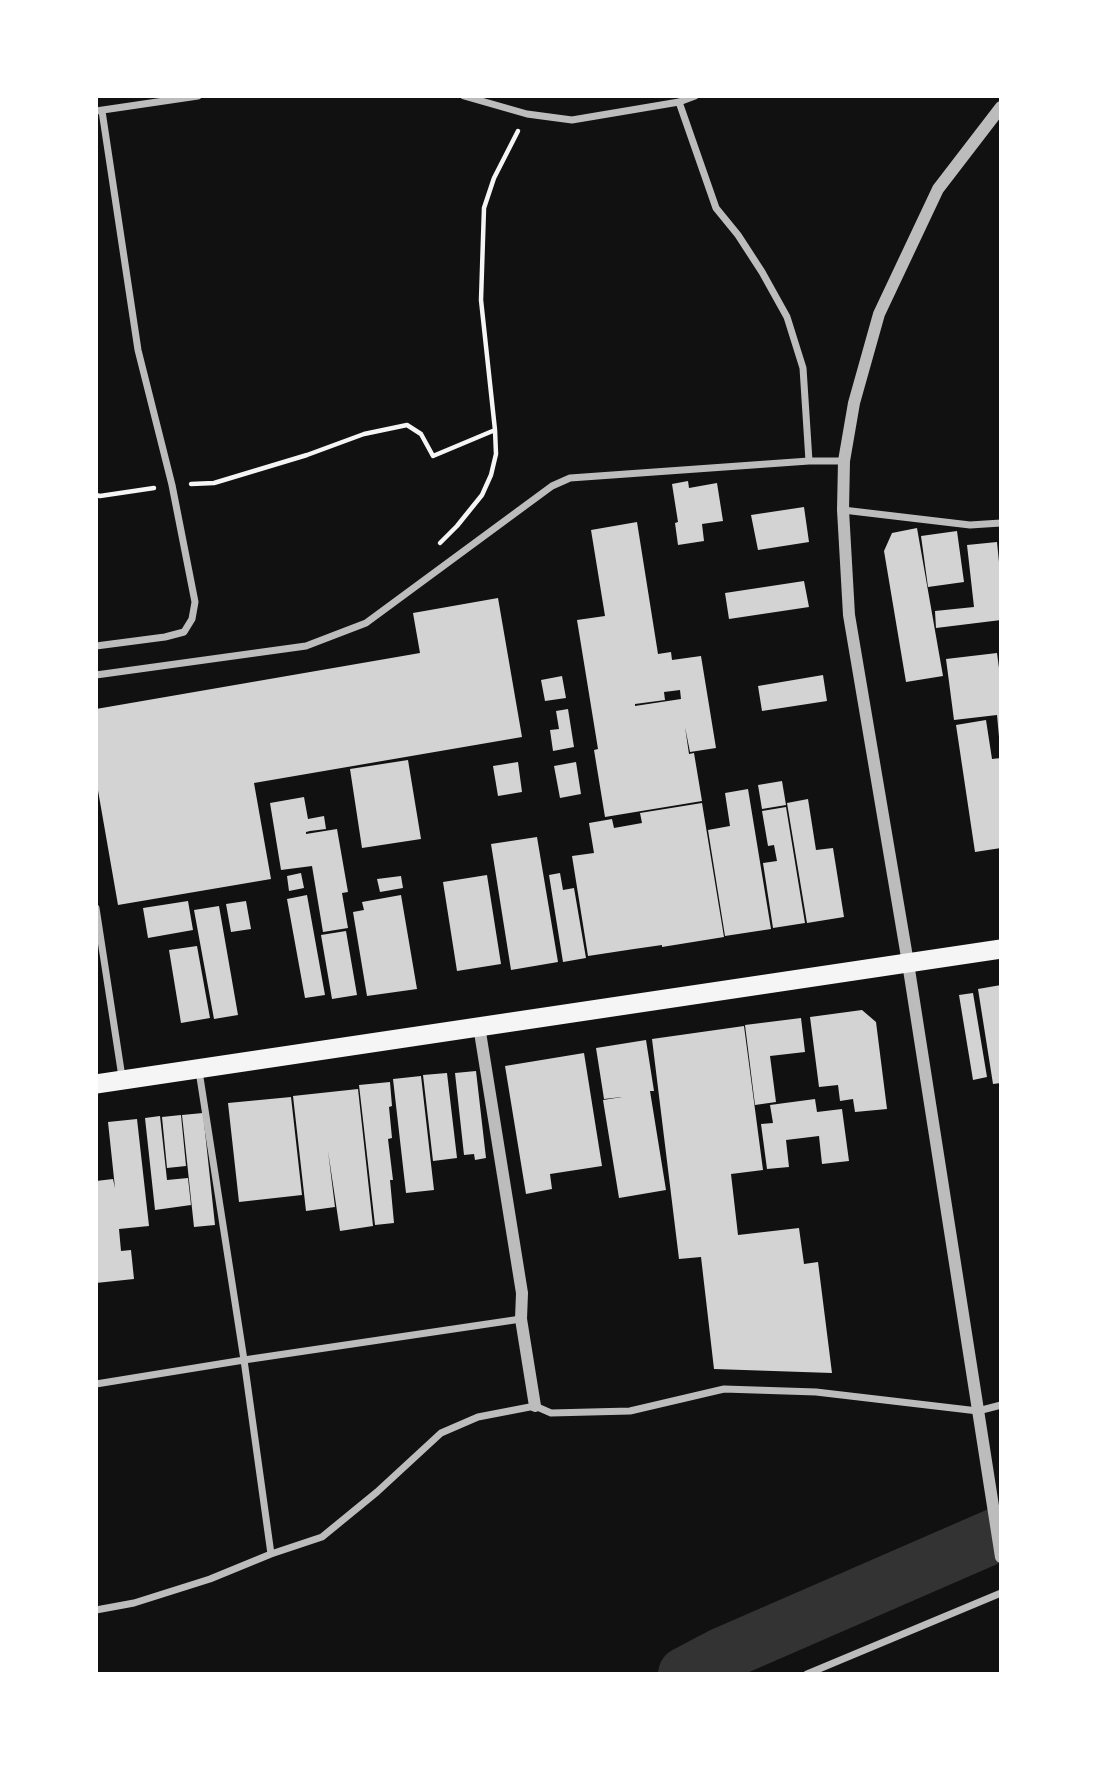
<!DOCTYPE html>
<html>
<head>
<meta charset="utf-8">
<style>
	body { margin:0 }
	#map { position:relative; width:1097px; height:1770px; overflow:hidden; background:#111; font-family:"Crimson Pro",serif }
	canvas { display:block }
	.frame { position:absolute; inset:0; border:98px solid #fff; pointer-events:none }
</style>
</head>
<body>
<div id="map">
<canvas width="1097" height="1770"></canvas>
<div class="frame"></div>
</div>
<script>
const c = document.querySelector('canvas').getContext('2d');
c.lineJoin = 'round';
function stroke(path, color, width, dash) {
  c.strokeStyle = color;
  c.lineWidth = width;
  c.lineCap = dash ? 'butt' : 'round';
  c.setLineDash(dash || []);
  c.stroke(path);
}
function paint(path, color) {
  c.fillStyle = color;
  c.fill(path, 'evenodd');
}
const river = new Path2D(`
	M 685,1674 L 723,1654 L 1001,1533`);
const building = new Path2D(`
	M 688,481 L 689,488 L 717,483 L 723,521 L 702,524 L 704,541 L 678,545 L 675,523 L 678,522 L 672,484 Z
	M 804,507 L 809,542 L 758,550 L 751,515 Z
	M 637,522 L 658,654 L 671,652 L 672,660 L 701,656 L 716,748 L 690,752 L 685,727 L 689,754 L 694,753 L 702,801 L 605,817 L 594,750 L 598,749 L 577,620 L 605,616 L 591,530 ZM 680,690 L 681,699 L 635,706 L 635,704 L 665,700 L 664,692 Z
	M 917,528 L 943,676 L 906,682 L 884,551 L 892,533 Z
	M 957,531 L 964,582 L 928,587 L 921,536 Z
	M 997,542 L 1001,582 L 1001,620 L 936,628 L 935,611 L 974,607 L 967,545 Z
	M 804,581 L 809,607 L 729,619 L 725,593 Z
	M 498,598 L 522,737 L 254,783 L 271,879 L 118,905 L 96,779 L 96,709 L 420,653 L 413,613 Z
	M 997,653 L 1001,683 L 1001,737 L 999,737 L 997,715 L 954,720 L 946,659 Z
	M 823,675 L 827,701 L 762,711 L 758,686 Z
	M 562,676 L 566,698 L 545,701 L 541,680 Z
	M 568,709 L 574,747 L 553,751 L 550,730 L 559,729 L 556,711 Z
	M 986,720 L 992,759 L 1001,758 L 1001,848 L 975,852 L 956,725 Z
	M 408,760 L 421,839 L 362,848 L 350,769 Z
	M 518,762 L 522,792 L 498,796 L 493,766 Z
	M 576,762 L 581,794 L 560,798 L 554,766 Z
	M 782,781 L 786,805 L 762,809 L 758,785 Z
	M 748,789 L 771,929 L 725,936 L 708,830 L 730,826 L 725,793 Z
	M 304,797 L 308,819 L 324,816 L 326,829 L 310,831 L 306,832 L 306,834 L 337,829 L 348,892 L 342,893 L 348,928 L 323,932 L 312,866 L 281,870 L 270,803 Z
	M 808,799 L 816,850 L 833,848 L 844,917 L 807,923 L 787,803 Z
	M 702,803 L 724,937 L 662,947 L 662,945 L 634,949 L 588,956 L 572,856 L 594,853 L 589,823 L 612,819 L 614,828 L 642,823 L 640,813 Z
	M 786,807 L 805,923 L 773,928 L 763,863 L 777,861 L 774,845 L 768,846 L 762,811 Z
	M 537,837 L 558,962 L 511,970 L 491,844 Z
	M 301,873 L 304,888 L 289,891 L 287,876 Z
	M 560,873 L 563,890 L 574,888 L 586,958 L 563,962 L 549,875 Z
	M 487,875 L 501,964 L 457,971 L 443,882 Z
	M 401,876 L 403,888 L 380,892 L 377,879 Z
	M 307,895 L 325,995 L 305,998 L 287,899 Z
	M 401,895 L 417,989 L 367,996 L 353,912 L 364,910 L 362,902 Z
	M 188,901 L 193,930 L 148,938 L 143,908 Z
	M 246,901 L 251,929 L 231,932 L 226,904 Z
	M 219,906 L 238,1015 L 214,1019 L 194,910 Z
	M 346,931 L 357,995 L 332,999 L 321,935 Z
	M 197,946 L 210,1018 L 181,1023 L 169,950 Z
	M 1001,985 L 1001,1083 L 993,1084 L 978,989 Z
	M 973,993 L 987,1077 L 973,1080 L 959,995 Z
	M 862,1010 L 876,1022 L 887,1109 L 855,1112 L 853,1099 L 840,1101 L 838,1085 L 819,1087 L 810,1017 Z
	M 801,1018 L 805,1052 L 770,1056 L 776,1102 L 755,1105 L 745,1025 Z
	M 744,1026 L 763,1170 L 731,1174 L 738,1235 L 799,1228 L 804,1264 L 818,1262 L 832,1373 L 714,1369 L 701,1257 L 679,1259 L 652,1039 Z
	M 646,1040 L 654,1091 L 650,1091 L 666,1190 L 619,1198 L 603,1100 L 622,1097 L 604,1099 L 596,1048 Z
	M 584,1053 L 602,1166 L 550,1174 L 552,1189 L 526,1194 L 505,1066 Z
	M 476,1071 L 486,1158 L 475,1160 L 474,1154 L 464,1155 L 455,1073 Z
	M 447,1073 L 457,1158 L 433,1161 L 423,1075 Z
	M 421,1076 L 434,1190 L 406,1193 L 393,1079 Z
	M 390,1082 L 392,1106 L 389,1107 L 392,1138 L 388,1139 L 393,1180 L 390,1180 L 394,1223 L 375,1225 L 359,1085 Z
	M 358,1089 L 373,1226 L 340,1231 L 328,1151 L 335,1207 L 306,1211 L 293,1096 Z
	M 291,1097 L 302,1195 L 239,1202 L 228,1103 Z
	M 815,1099 L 817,1112 L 842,1109 L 849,1161 L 822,1164 L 819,1136 L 786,1140 L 789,1167 L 767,1169 L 761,1124 L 773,1123 L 770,1105 Z
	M 203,1113 L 215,1225 L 194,1227 L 182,1115 Z
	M 181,1115 L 186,1166 L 167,1168 L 162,1117 Z
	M 160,1116 L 167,1180 L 188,1178 L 191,1205 L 155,1210 L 145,1118 Z
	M 137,1119 L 149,1226 L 119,1229 L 121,1251 L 131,1250 L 134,1279 L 96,1283 L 96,1181 L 113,1179 L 115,1188 L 108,1122 Z`);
const path = new Path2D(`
	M 191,484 L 214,483 L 307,455 L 364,434 L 407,425 L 421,434 L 433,456 L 495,430
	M 96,495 L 100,496 L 154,488
	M 440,543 L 457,526 L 482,495 L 491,475 L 496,454 L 495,430 L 481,300 L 484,208 L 494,178 L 518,131`);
const minor = new Path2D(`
	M 464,96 L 527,114 L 572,120 L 679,102 L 695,96
	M 679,102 L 716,208 L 738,235 L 762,272 L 787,317 L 803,368 L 809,461
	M 96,111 L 198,96
	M 843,510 L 970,525 L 1001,523
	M 96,646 L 165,637 L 184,632 L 192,619 L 195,602 L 172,485 L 138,350 L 102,111
	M 96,675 L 306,646 L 366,623 L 552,486 L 570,478 L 809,461 L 844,461
	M 96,908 L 122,1077
	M 199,1071 L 244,1360 L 271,1554
	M 96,1384 L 244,1360 L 521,1319
	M 96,1610 L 134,1603 L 210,1579 L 271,1554 L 322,1537 L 377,1492 L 441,1433 L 478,1417 L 535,1406 L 551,1413 L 630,1411 L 724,1389 L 816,1392 L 978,1411 L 1001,1405
	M 807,1674 L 1001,1593`);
const tertiary = new Path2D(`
	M 1001,107 L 938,189 L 879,314 L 854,403 L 844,461 L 843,510 L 849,615 L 908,963 L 1001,1557
	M 479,1026 L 522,1293 L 521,1319 L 535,1406`);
const trunk = new Path2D(`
	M 96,1084 L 1001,949`);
stroke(river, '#333', 54);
paint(building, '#d3d3d3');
stroke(path, '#f5f5f5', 4.5);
stroke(minor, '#bcbcbc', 7);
stroke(tertiary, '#bcbcbc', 12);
stroke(trunk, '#f5f5f5', 19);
</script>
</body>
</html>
